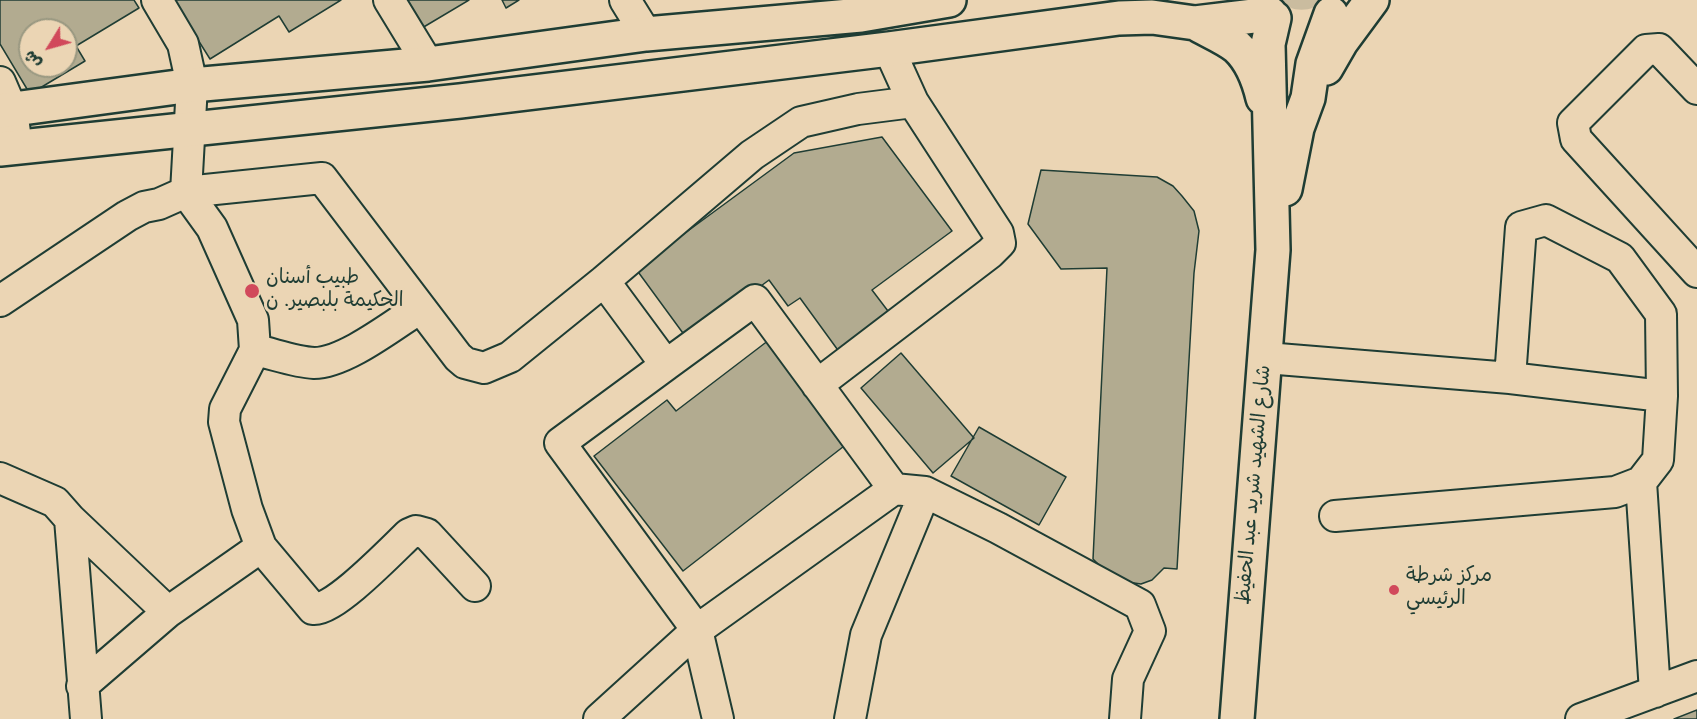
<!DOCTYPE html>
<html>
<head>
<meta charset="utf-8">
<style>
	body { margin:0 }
	#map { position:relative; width:1697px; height:719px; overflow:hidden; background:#ebd5b4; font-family:"Gochi Hand","Playpen Sans Arabic",sans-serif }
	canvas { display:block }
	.north { position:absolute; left:18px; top:18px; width:60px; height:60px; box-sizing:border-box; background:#ebd5b4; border:2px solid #999881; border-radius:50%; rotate:233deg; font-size:16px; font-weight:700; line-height:24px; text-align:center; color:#1f3d34 }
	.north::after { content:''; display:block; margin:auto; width:21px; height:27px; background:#d1495b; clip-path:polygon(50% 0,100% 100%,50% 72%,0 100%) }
</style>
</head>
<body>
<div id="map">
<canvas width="1697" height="719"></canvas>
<div class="north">ش</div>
</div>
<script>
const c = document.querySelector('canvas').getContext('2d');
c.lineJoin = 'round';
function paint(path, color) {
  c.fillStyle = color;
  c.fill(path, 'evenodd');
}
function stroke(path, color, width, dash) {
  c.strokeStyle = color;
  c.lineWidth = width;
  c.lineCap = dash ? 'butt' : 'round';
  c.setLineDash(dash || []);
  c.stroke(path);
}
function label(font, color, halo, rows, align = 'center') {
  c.font = font + ' "Gochi Hand","Playpen Sans Arabic",sans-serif';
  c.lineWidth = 6;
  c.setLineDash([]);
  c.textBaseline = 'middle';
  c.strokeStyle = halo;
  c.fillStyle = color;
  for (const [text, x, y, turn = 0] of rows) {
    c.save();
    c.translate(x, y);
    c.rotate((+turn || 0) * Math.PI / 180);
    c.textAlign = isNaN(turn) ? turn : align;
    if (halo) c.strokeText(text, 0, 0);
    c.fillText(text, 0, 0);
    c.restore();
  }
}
const green = new Path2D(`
	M 1277,0 L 1327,0 C 1309,13 1294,13 1277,0 Z`);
const building = new Path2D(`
	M 0,0 L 134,0 L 139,8 L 76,46 L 85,61 L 30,94 L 0,44 ZM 30,30 L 66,30 L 66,66 L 30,66 Z
	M 173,0 L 341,0 L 289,32 L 279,16 L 210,59 Z
	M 405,0 L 469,0 L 422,28 Z
	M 502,0 L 519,0 L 506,8 Z
	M 882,137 L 952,231 L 872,290 L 891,315 L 840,353 L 800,298 L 788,306 L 769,280 L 688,340 L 636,269 L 794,153 Z
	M 1041,170 L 1157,177 L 1173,186 L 1182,196 L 1194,211 L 1199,231 L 1194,273 L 1177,569 L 1164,568 L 1152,580 L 1141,584 L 1120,581 L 1104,570 L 1093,559 L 1107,268 L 1061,269 L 1028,224 Z
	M 769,340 L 848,443 L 683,571 L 594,456 L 667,400 L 676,411 Z
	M 901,353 L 974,438 L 933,473 L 861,388 Z
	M 979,427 L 1066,477 L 1039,525 L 951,476 Z
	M 1697,710 L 1697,719 L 1674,719 Z`);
const minor = new Path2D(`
	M 389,0 L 428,64
	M 625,0 L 646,34
	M 0,82 L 12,110 L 17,148
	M 1697,89 L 1659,49 L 1646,50 L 1573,123 L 1576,139 L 1697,272
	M 604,281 L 666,365 L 560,443 L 697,630 L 718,719
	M 0,301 L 127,216 L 144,207 L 159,204 L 186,192 L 322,178 L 458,357 L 465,363 L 484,368 L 510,357 L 604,281 L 752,155 L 801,122 L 858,109 L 913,102
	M 255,350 C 274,354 295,362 314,363 C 345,363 393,325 420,308
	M 1266,358 L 1510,378 L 1662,396 L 1661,314 L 1620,258 L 1546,220 L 1521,227 L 1510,378
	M 666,365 L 755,300 L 894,489
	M 817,385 L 990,253 L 1000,243 L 998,233 L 913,102 L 889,49
	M 0,478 L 55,502 L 70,519 L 86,719
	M 1641,482 L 1655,692
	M 1335,516 L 1615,492 L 1641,482 L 1658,460 L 1662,396
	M 70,519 L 168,612
	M 261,547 L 313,609 C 333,612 392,550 409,534 L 416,531 L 427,534 L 475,586
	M 82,686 L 168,612 L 261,547 L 247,509 L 224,422 L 225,409 L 255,350 L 253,320 L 212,228 L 186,192 L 192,85 L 183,44 L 157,0
	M 599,719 L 697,630 L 894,489 L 925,492 L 998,528 L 1140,605 L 1150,631 L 1128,679 L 1125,719
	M 850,719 L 866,635 L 925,492
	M 1581,719 L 1697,676`);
const major = new Path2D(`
	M 1195,23 C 1209,31 1226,38 1237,47 C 1251,60 1259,81 1263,98
	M 1326,68 L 1341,42 L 1372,0
	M 0,111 L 192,85 L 428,64 L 646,34 L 861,15 L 949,0
	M 0,149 L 460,101 L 889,49 L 1119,18 L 1152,17 L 1195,23 L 1270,14
	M 1285,189 L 1297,128 L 1308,98 L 1313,64 L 1331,14
	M 1237,719 L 1273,250 L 1268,44 L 1274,18`);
const markers = [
	[252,291,8,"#d1495b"],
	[1394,590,6,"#d1495b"]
];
const poiNames = [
	["طبيب أسنان",266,280],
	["الحكيمة بلبصير. ن",266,303],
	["مركز شرطة",1406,578],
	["الرئيسي",1406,601]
];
const streetNames = [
	["شارع الشهيد شريد عبد الحفيظ",1256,485,-85]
];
paint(green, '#cabc9f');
paint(building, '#b2ab90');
stroke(building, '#1f3d34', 1.5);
stroke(minor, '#1f3d34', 34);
stroke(major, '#1f3d34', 38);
stroke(minor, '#ebd5b4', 30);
stroke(major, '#ebd5b4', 33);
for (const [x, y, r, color] of markers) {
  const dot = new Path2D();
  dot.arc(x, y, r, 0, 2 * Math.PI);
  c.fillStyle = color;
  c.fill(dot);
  stroke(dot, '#ebd5b4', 2);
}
label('20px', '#1f3d34', '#ebd5b4', poiNames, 'left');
label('20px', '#1f3d34', '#ebd5b4', streetNames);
</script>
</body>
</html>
